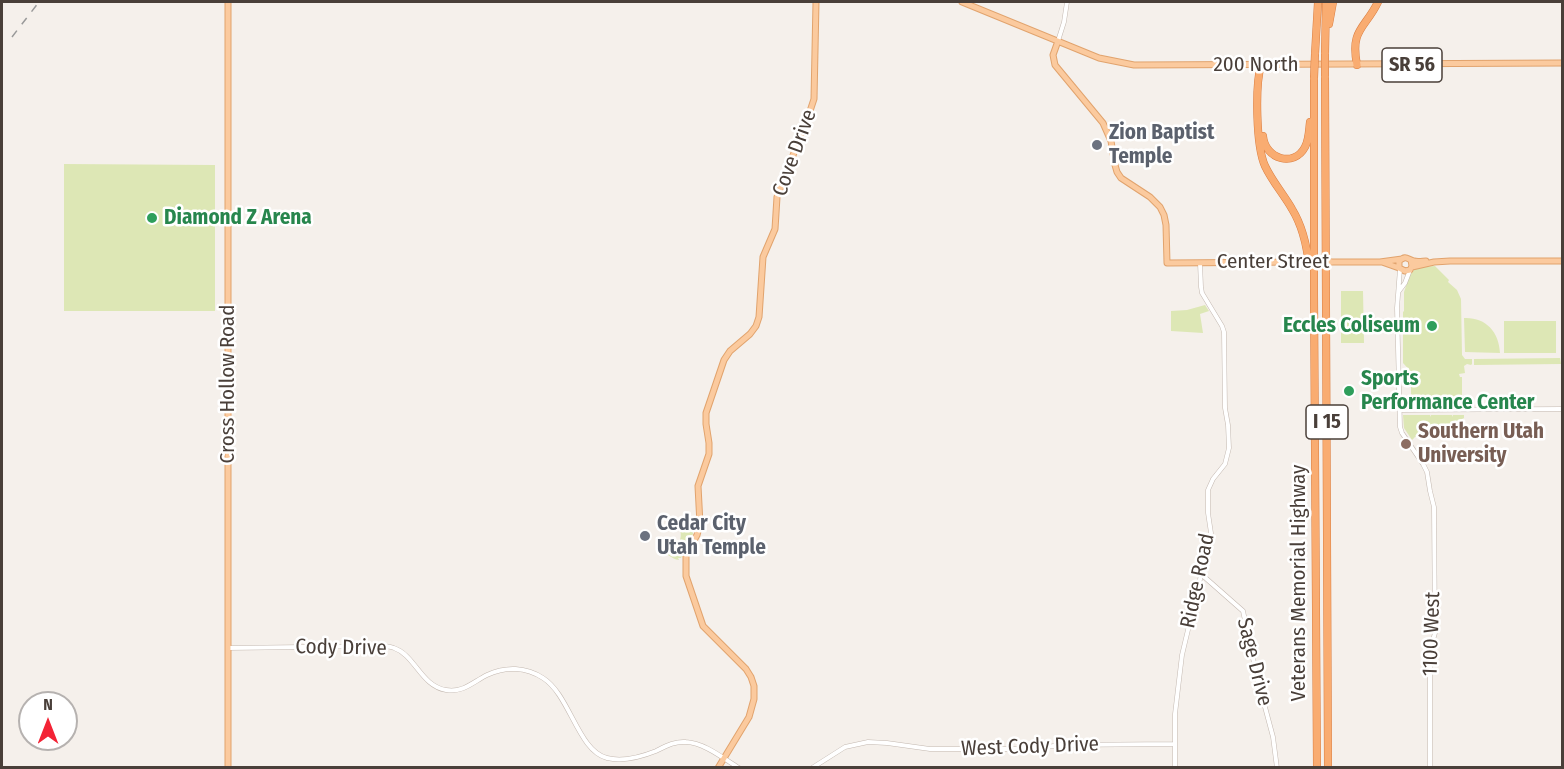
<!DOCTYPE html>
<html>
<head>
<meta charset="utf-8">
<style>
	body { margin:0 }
	#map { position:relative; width:1564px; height:769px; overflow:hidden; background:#f5f0eb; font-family:"Fira Sans Condensed",sans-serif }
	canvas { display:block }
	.frame { position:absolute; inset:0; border:3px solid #493f39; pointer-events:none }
	.north { position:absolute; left:18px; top:691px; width:60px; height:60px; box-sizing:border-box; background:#fff; border:2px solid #b6b2b0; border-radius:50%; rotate:0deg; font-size:16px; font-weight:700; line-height:24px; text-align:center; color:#493f39 }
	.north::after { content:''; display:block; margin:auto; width:21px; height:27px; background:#f32335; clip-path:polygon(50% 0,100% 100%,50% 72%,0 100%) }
</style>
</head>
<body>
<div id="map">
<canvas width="1564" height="769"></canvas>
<div class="frame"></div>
<div class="north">N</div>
</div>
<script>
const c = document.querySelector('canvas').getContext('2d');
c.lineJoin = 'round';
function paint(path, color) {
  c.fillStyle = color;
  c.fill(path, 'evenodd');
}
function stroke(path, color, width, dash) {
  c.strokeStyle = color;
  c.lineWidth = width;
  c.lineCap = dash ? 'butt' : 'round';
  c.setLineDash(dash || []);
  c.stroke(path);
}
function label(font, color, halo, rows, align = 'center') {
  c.font = font + ' "Fira Sans Condensed",sans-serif';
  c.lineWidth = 5;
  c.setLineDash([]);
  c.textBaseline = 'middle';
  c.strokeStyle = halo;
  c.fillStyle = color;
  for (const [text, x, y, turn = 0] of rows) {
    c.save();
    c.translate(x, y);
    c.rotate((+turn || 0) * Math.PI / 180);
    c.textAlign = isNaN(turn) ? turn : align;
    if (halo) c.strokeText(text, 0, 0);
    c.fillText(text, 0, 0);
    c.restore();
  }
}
const green = new Path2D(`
	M 64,164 L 215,165 L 215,311 L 64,311 Z
	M 1435,266 L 1449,280 L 1448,282 L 1457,290 L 1461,299 L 1462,355 L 1465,359 L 1472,359 L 1472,364 L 1471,365 L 1467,364 L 1464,366 L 1465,373 L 1459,374 L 1460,377 L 1462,377 L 1462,406 L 1405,406 L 1404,404 L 1405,404 L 1408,405 L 1414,404 L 1414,397 L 1411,397 L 1411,387 L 1414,386 L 1410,385 L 1410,378 L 1413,377 L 1413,374 L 1403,363 L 1403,312 L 1404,311 L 1404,292 L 1411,271 L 1417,267 Z
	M 1341,291 L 1363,291 L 1364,343 L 1341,343 Z
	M 1205,305 L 1209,311 L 1200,314 L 1203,333 L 1171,331 L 1171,311 L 1187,310 Z
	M 1464,318 C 1485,317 1499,331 1500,353 L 1465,352 Z
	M 1504,321 L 1556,321 L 1556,353 L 1504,353 Z
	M 1560,358 L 1561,364 L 1474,365 L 1474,359 Z
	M 1403,415 L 1430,415 L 1431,417 L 1431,415 L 1452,415 L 1453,417 L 1453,415 L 1464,415 L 1464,418 L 1462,418 L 1464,419 L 1462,437 L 1415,437 L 1412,440 L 1404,428 Z
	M 692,517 L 695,519 L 693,534 L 681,558 L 678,558 L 679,560 C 671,559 668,553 661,552 L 661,551 L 666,552 L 675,558 L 669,553 C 678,545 684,539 679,527 L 691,520 Z`);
const minor = new Path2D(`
	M 1058,41 L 1064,22 L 1067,2
	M 1400,269 L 1397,308 L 1400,427 L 1402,433 L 1423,464 L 1427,472 L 1430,491 L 1434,507 L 1435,633 L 1430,650 L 1430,768
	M 1399,291 L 1405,283 L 1410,270
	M 1399,410 L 1562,409
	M 1201,574 L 1243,611 L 1257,677 L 1273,737 L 1277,768
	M 228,648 L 380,646 C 384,646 389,646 394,648 C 415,655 421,686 446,690 C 463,693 473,682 487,675 C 506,666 526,667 543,678 C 570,695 578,751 607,758 C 623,762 641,757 656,751 C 666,746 675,741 686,742 C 705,743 724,759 739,768
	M 812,768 L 845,747 L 868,742 L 887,743 L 930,749 L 1034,749 L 1060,745 L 1175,744
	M 1175,768 L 1175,714 L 1182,655 L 1211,533 L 1208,513 L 1208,490 L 1213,479 L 1225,464 L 1229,448 L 1228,425 L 1225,408 L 1224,332 L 1222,326 L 1202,293 L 1201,287 L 1200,263`);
const major = new Path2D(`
	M 228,2 L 228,768
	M 962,2 L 1099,58 L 1134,65 L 1562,63
	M 1058,41 L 1053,55 L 1055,65 L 1103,123 L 1111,141 L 1115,165 L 1117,172 L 1121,178 L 1150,197 L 1160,207 L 1164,215 L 1166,225 L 1167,263 L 1300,262
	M 1411,260 L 1412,266 L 1410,270 L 1405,271 L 1399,268 L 1399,261 C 1406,255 1407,259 1414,261 C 1418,262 1423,261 1426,261
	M 1331,262 L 1380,262 L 1402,259
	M 1382,262 L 1399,268
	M 1412,267 L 1434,262 L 1450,261 L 1562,261
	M 718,768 L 749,717 L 754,699 L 754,686 L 751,677 L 746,669 L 703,626 L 686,576 L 686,555 L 697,535 L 700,524 L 698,486 L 709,454 L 709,443 L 706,424 L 706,413 L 724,360 L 730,351 L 750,334 L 756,326 L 759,317 L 763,257 L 775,229 L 777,197 L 810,111 L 814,99 L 816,2`);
const highway = new Path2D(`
	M 1329,24 L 1333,2
	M 1315,54 L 1318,2
	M 1325,54 L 1326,2
	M 1261,65 C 1255,86 1256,146 1265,166 C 1272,181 1284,195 1292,209 C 1303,227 1307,246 1309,266
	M 1357,65 C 1350,29 1365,29 1378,2
	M 1325,76 L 1328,768
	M 1314,78 L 1314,294 L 1317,768
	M 1263,136 C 1265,159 1294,168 1305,147 C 1309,140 1309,130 1310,122`);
const rail = new Path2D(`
	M 12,37 L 39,2`);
const majorBridge = new Path2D(`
	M 1300,262 L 1331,262`);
const highwayBridge = new Path2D(`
	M 1325,76 L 1325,54
	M 1314,78 L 1315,54`);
const markers = [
	[1097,145,6,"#6b7280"],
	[152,218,6,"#2e9e5b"],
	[1432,326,6,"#2e9e5b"],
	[1349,391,6,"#2e9e5b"],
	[1406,444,6,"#8d6e63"],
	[645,536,6,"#6b7280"]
];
const shields = [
	[1412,65,60],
	[1327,422,42]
];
const shieldNames = [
	["SR 56",1412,65],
	["I 15",1327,422]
];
const streetNames = [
	["200 North",1256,65],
	["Cove Drive",795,153,-70],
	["Center Street",1273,262],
	["Cross Hollow Road",228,384,-90],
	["Ridge Road",1198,581,-78],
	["Veterans Memorial Highway",1299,583,-90],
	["1100 West",1432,634,-88],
	["Cody Drive",341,648,1],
	["Sage Drive",1254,662,76],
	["West Cody Drive",1030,747,-2]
];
const worshipNames = [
	["Zion Baptist",1109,133],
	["Temple",1109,157],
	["Cedar City",657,524],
	["Utah Temple",657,548]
];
const leisureNames = [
	["Diamond Z Arena",164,218],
	["Eccles Coliseum",1420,326,"right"],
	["Sports",1361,379],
	["Performance Center",1361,403]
];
const educationNames = [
	["Southern Utah",1418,432],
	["University",1418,456]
];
paint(green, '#dde7b5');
stroke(minor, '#c3b8b0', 5);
stroke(major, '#e1a36d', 7);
stroke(highway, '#d97d40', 8);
stroke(minor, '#fff', 4);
stroke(major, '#fbca9e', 5);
stroke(highway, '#f9ac71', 7);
stroke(rail, '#999', 1.5, [8, 8]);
stroke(majorBridge, '#e1a36d', 7, []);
stroke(highwayBridge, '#d97d40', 8, []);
stroke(majorBridge, '#fbca9e', 5);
stroke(highwayBridge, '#f9ac71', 7);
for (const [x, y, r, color] of markers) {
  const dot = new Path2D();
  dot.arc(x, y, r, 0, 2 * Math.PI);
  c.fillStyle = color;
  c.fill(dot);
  stroke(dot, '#fff', 2);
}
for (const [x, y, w] of shields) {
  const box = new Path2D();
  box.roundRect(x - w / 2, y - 17, w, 34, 4.5);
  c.fillStyle = '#fff';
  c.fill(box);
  stroke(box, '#493f39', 1.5);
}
label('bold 20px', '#493f39', null, shieldNames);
label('21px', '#493f39', '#fff', streetNames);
label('bold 21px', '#5b616d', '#fff', worshipNames, 'left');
label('bold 21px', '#27864d', '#fff', leisureNames, 'left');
label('bold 21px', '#785e54', '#fff', educationNames, 'left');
</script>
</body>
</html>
